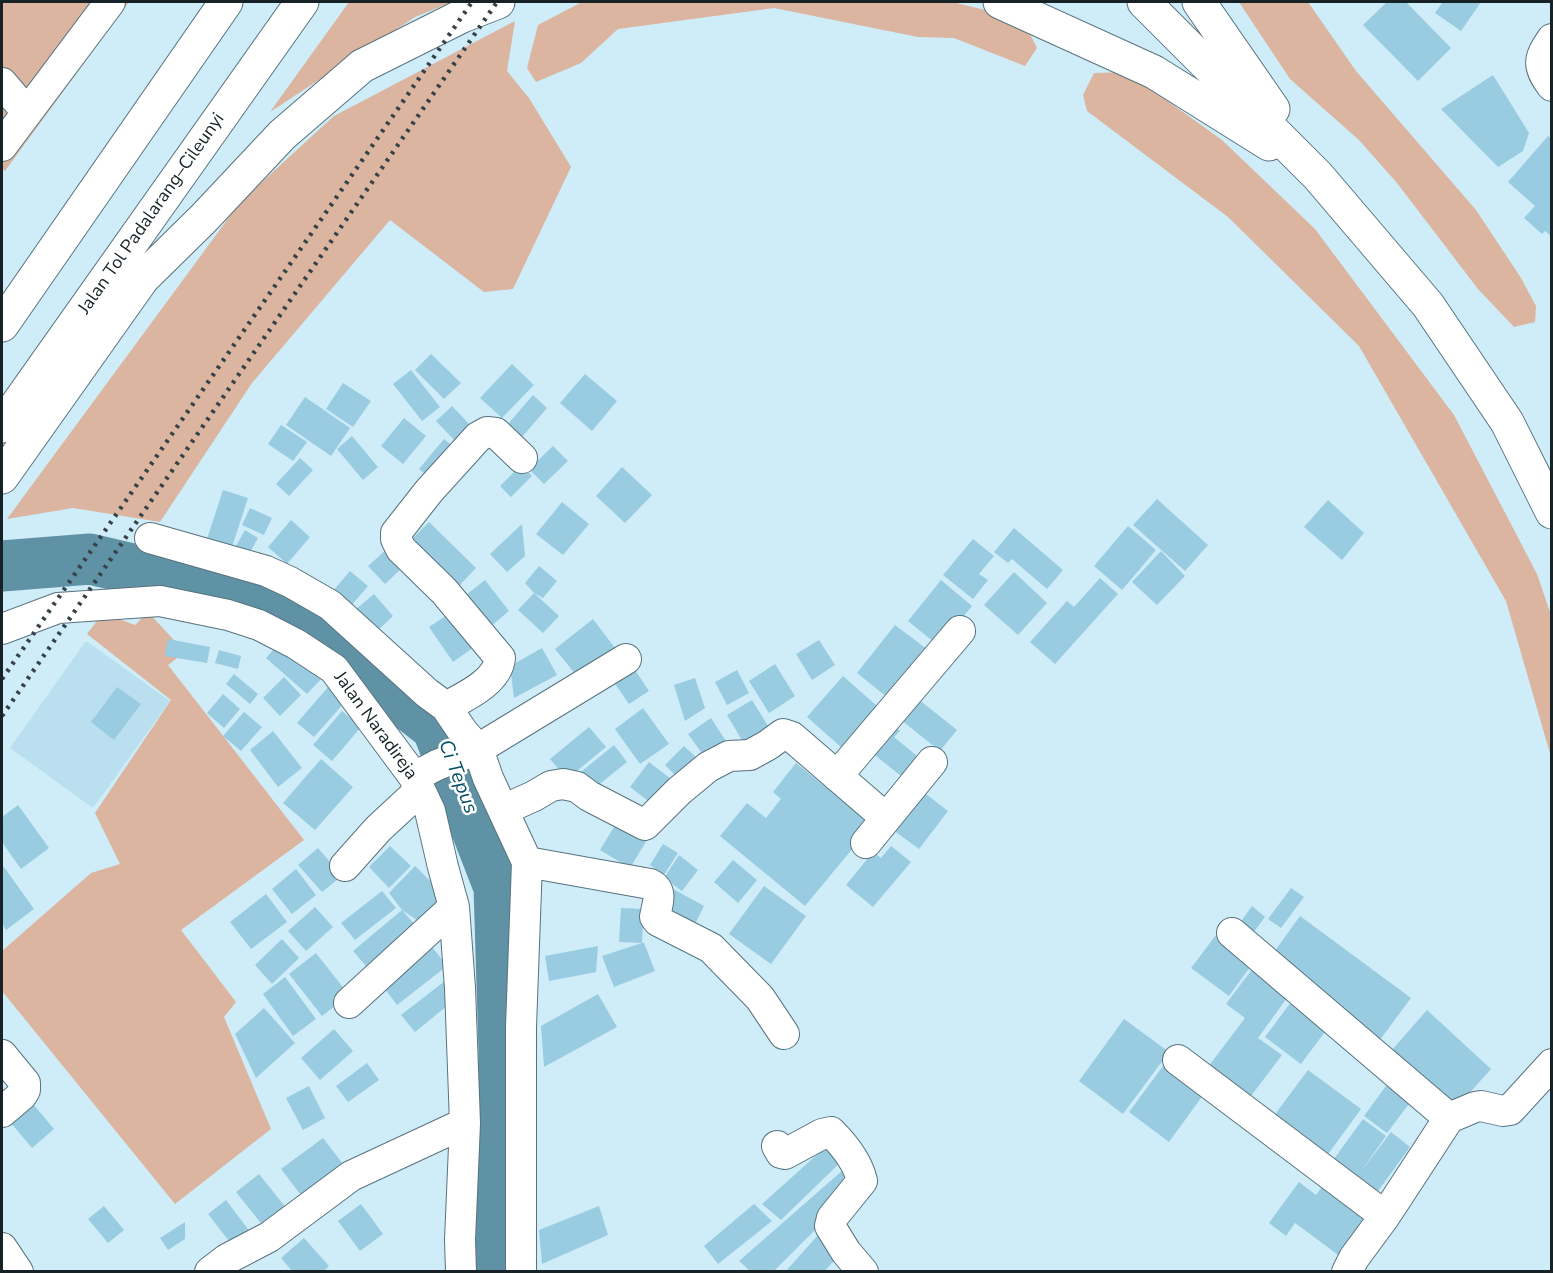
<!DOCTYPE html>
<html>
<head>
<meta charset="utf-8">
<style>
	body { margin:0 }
	#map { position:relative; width:1553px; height:1273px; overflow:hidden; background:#cfecf9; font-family:"Nunito Sans",sans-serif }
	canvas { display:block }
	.frame { position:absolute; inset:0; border:3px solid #172226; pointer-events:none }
</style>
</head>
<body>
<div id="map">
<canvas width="1553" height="1273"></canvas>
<div class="frame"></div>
</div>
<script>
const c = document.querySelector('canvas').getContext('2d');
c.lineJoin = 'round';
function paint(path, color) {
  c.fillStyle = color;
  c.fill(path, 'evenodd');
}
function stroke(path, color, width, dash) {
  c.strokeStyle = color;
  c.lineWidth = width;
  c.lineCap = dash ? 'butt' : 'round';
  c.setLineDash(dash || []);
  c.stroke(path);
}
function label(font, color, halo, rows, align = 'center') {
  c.font = font + ' "Nunito Sans",sans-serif';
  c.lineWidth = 5;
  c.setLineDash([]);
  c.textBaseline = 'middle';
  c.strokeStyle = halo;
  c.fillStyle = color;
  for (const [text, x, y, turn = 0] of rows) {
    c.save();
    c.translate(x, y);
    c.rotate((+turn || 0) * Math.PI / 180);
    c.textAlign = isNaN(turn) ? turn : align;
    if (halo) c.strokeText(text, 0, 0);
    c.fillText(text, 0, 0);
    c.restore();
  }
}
const built = new Path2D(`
	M 86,641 L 170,701 L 93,808 L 10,748 Z`);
const green = new Path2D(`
	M 2,2 L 129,2 L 5,171 L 2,169 Z
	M 349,2 L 452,2 L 415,17 L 270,112 Z
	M 582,2 L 952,2 L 998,13 L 1027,28 L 1037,48 L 1025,66 L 954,38 L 918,37 L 774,8 L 618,29 L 581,63 L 536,82 L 527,68 L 538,25 Z
	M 1239,2 L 1308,2 L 1356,71 L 1476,210 L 1521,278 L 1536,306 L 1535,322 L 1514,327 L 1478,289 L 1397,183 L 1359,140 L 1290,79 Z
	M 515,21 L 507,71 L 529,98 L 571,167 L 513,289 L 484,292 L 390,220 L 252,383 L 160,522 L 73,508 L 7,519 L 241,201 L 334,116 Z
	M 1127,72 L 1222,140 L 1315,229 L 1454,415 L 1537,574 L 1551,615 L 1551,757 L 1506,601 L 1359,346 L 1228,217 L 1087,111 L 1083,95 L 1094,73 Z
	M 148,612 L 185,652 L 168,665 L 304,840 L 181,930 L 236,1002 L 224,1017 L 271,1129 L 175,1204 L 2,991 L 2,951 L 91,873 L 120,864 L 95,813 L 171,700 L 87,634 L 103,613 L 135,625 Z`);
const river = new Path2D(`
	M 2,566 L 90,559 L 281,604 L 437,727 L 499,887 L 504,1051 L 500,1272`);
const building = new Path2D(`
	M 1387,2 L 1406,2 L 1451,48 L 1418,81 L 1363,25 Z
	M 1440,2 L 1481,2 L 1461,31 L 1435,13 L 1442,3 Z
	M 1493,75 L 1529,133 L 1523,151 L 1498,167 L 1441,109 Z
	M 1548,136 L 1552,139 L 1552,237 L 1545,231 L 1542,234 L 1524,218 L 1535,206 L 1508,182 Z
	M 431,354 L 461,383 L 444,399 L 415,370 Z
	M 512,364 L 534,385 L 502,418 L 480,398 Z
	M 411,370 L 440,407 L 422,421 L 393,384 Z
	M 585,374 L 617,401 L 592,431 L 560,403 Z
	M 343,383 L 371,401 L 353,427 L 326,409 Z
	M 533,395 L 547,408 L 522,437 L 508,424 Z
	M 305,397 L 350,428 L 331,456 L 286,425 Z
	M 452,406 L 472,427 L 456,442 L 436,421 Z
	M 404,418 L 426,436 L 403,464 L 381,446 Z
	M 281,425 L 307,442 L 293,461 L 268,444 Z
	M 352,436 L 378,467 L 363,480 L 337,449 Z
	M 444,439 L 459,451 L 433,481 L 419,469 Z
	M 553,446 L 568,461 L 544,484 L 529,469 Z
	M 300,458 L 313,470 L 289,496 L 276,484 Z
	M 521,465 L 532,476 L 511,497 L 500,486 Z
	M 622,467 L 652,495 L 625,523 L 596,496 Z
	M 223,490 L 248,498 L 231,550 L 206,542 Z
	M 1157,499 L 1208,545 L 1185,571 L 1133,525 Z
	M 1328,500 L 1364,533 L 1342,560 L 1304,527 Z
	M 562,502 L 589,524 L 563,555 L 536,534 Z
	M 250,508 L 272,518 L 264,535 L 242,525 Z
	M 291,520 L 310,537 L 287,564 L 268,547 Z
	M 429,522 L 476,568 L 457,588 L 410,541 Z
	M 522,524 L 525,556 L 507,572 L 490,554 Z
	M 1128,526 L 1156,550 L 1122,590 L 1094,566 Z
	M 1014,528 L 1063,570 L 1047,589 L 1012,559 L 1008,563 L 994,552 Z
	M 245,530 L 258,538 L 245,561 L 232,553 Z
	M 973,539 L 994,556 L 979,574 L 988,580 L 973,599 L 943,575 Z
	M 387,549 L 403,567 L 385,584 L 368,566 Z
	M 1161,551 L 1185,576 L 1157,605 L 1132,582 Z
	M 539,566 L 557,581 L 543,598 L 534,593 L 525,583 Z
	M 350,571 L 368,586 L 350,607 L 332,592 Z
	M 1014,572 L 1047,603 L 1018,635 L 984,605 Z
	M 1100,578 L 1118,594 L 1055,664 L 1030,642 L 1067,601 L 1074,607 Z
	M 485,580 L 509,611 L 491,626 L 466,595 Z
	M 941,580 L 972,606 L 939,646 L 908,621 Z
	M 534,593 L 559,616 L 543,633 L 518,610 Z
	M 374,594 L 393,616 L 376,632 L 356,609 Z
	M 453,611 L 477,645 L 453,662 L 429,627 Z
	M 593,619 L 618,652 L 581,681 L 555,649 Z
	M 895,625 L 932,653 L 893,702 L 857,673 Z
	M 168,639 L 210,647 L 207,663 L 165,656 Z
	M 819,640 L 835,665 L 812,680 L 796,654 Z
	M 281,641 L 323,677 L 307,694 L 266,658 Z
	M 542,648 L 557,675 L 514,698 L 510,666 Z
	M 219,650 L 241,656 L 238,669 L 215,663 Z
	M 775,664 L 795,696 L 769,713 L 749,681 Z
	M 633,667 L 649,691 L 629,704 L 613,681 Z
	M 737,670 L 749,693 L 727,705 L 715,682 Z
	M 234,674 L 258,694 L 250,704 L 226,684 Z
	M 843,676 L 886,714 L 850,755 L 807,717 Z
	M 284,677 L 301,695 L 280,716 L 263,698 Z
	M 695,678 L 705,708 L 685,721 L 674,685 Z
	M 117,687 L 141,704 L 114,740 L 91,722 Z
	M 328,687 L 345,702 L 314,737 L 297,723 Z
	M 223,694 L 240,709 L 224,728 L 207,713 Z
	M 913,695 L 957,730 L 940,751 L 896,716 Z
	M 752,700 L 768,726 L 743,742 L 727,715 Z
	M 643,708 L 669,744 L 640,764 L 615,729 Z
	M 342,711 L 361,727 L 332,761 L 313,745 Z
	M 244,712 L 262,727 L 241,751 L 223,736 Z
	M 711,718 L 726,741 L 704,756 L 688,734 Z
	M 888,721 L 900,731 L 894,737 L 922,760 L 906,780 L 866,748 Z
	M 589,727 L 606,747 L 567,779 L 550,759 Z
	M 273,731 L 302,768 L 278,787 L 250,750 Z
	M 614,745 L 627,762 L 591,791 L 577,775 Z
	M 684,746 L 702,763 L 683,783 L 665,765 Z
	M 321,759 L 353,787 L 315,830 L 283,803 Z
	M 649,762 L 675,782 L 656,807 L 630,787 Z
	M 796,763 L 834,794 L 839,787 L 877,819 L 805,906 L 720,836 L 747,803 L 766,818 L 781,799 L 773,792 Z
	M 922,791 L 948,811 L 919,849 L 893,830 Z
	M 18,805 L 49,848 L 21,869 L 2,842 L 2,817 Z
	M 620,817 L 650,835 L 630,868 L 600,850 Z
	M 663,844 L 678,853 L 664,875 L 650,865 Z
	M 390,846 L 411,866 L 389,888 L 369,867 Z
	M 891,846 L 911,862 L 873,907 L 846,885 L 873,852 L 881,858 Z
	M 318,848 L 342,876 L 322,892 L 298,865 Z
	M 679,855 L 698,870 L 682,891 L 664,878 Z
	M 733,860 L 757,880 L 738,903 L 714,882 Z
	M 415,866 L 446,896 L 420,922 L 402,910 L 389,893 Z
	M 4,867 L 34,909 L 6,930 L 2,923 L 2,868 Z
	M 296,869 L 316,895 L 292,914 L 272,889 Z
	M 764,886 L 806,916 L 771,964 L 729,934 Z
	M 1291,888 L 1304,897 L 1281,928 L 1268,919 Z
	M 673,889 L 704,906 L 692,930 L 663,915 Z
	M 382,891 L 396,908 L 355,940 L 341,923 Z
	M 266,894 L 287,922 L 251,949 L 230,922 Z
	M 1252,906 L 1265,917 L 1250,937 L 1237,927 Z
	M 315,907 L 333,927 L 306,951 L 288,931 Z
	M 621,908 L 644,909 L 642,943 L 644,943 L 655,971 L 614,987 L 602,956 L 642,943 L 619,942 Z
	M 402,910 L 421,932 L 372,973 L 353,951 Z
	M 1300,916 L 1411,998 L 1379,1041 L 1269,959 Z
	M 1216,935 L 1253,963 L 1229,996 L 1191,968 Z
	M 282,939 L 299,958 L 272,984 L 255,965 Z
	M 598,946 L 596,972 L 549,981 L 545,956 Z
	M 432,947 L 447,966 L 397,1005 L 382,985 Z
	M 316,953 L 349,995 L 322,1016 L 289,974 Z
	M 1256,964 L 1292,991 L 1258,1038 L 1282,1055 L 1248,1100 L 1205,1071 L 1245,1018 L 1226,1004 Z
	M 285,977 L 316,1019 L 293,1036 L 263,994 Z
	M 450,977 L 453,1001 L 415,1032 L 401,1015 Z
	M 598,994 L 617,1027 L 544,1067 L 541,1026 Z
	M 1297,994 L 1333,1021 L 1301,1064 L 1265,1037 Z
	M 264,1008 L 295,1043 L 256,1078 L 235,1034 Z
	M 1427,1010 L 1491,1069 L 1456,1108 L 1392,1050 Z
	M 1124,1019 L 1169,1052 L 1123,1114 L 1079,1081 Z
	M 334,1029 L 353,1051 L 320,1080 L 301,1058 Z
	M 1166,1062 L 1206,1091 L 1169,1142 L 1129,1112 Z
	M 367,1063 L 379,1080 L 348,1102 L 336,1086 Z
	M 1308,1070 L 1361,1109 L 1323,1161 L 1270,1121 Z
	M 1391,1079 L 1415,1096 L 1387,1133 L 1364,1116 Z
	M 309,1086 L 325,1118 L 303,1130 L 286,1098 Z
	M 28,1098 L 54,1129 L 32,1148 L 5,1116 Z
	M 1363,1119 L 1386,1136 L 1359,1174 L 1391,1132 L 1410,1147 L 1373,1198 L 1331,1163 Z
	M 323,1138 L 346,1168 L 304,1199 L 281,1169 Z
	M 830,1143 L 848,1155 L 781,1220 L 762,1204 Z
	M 843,1170 L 852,1193 L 773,1272 L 751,1272 L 739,1261 Z
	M 259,1174 L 291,1214 L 268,1232 L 236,1192 Z
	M 1327,1180 L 1381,1220 L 1349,1263 L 1295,1223 L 1286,1236 L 1269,1223 L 1299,1182 L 1316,1195 Z
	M 226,1200 L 254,1237 L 236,1250 L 208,1214 Z
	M 361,1204 L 383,1234 L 360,1251 L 338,1221 Z
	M 754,1204 L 772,1221 L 718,1264 L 704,1246 Z
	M 104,1206 L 124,1230 L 108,1243 L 88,1219 Z
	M 599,1206 L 608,1235 L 542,1264 L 539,1230 Z
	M 185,1222 L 185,1239 L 168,1250 L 160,1238 Z
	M 819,1234 L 839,1255 L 824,1272 L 785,1272 Z
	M 304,1238 L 329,1266 L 323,1272 L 293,1272 L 281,1258 Z`);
const minor = new Path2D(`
	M 1552,39 C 1538,59 1537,66 1552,86
	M 2,83 L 27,112
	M 2,146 L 110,2
	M 150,538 L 266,571 L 290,582 L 330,605 L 427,693 L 446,707 L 463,732 L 478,749 L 488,778 L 527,862 L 521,1027 L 521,1272
	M 2,629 L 58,608 L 160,601 L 228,615 L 259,625 L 296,644 L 334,669 L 414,777 L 430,811 L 443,867 L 454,907 L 460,988 L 465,1123 L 460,1240 L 461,1272
	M 446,707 C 464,697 498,682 500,658 L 444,591 L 401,549 L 396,539 L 396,533 L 429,491 L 478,437 L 487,432 L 496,433 L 522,458
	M 837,776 L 960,631
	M 414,777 L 437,765 L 478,749 L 626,659
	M 503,810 L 534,796 L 551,786 L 563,784 L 577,787 L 589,796 L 645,825 L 679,791 L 708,767 L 729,756 L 750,755 L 768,745 L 783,734 L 792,737 L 886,818
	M 866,843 L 932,762
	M 527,862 L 650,884 C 664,891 657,904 655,917 L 658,921 L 711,948 L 760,998 L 784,1034
	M 345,866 L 378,829 L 420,790
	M 1232,933 L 1449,1118
	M 349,1003 L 454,907
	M 2,1055 L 25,1083 L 25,1090 L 22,1095 L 2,1112
	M 1178,1060 L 1385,1216
	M 777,1146 L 781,1153 L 785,1154 L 822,1134 L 831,1132 C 844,1145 858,1163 862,1181 L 832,1218 L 830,1226 L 846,1252 L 863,1272
	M 2,1248 L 18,1272
	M 210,1272 L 227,1259 L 269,1237 L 351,1176 L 465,1123
	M 1347,1272 L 1354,1258 L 1385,1216 L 1449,1118 L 1475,1107 L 1481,1106 L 1503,1111 L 1510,1110 L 1552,1064`);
const motorway = new Path2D(`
	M 1000,2 L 1154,72 L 1269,144
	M 1144,2 L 1318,176 L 1428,305 L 1507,422 L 1552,512
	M 1199,2 L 1273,109
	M 2,325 L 226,2
	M 2,426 L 302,2
	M 2,477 L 143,278 L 204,218 L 282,135 L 362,66 L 462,16 L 498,2`);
const rail = new Path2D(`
	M 2,679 L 472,2
	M 2,716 L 497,2`);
const streetNames = [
	["Jalan Tol Padalarang–Cileunyi",152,214,-55],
	["Jalan Naradireja",375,726,54]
];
const waterNames = [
	["Ci Tepus",457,777,69]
];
paint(built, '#badfef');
paint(green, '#dbb59f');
stroke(river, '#6092a5', 51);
paint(building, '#99cce1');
stroke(minor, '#58737e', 32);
stroke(motorway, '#58737e', 35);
stroke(minor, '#fff', 30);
stroke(motorway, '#fff', 33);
stroke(rail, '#354349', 4.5, [3, 6]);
label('18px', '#172226', '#fff', streetNames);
label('italic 20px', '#054e63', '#fff', waterNames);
</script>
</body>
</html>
